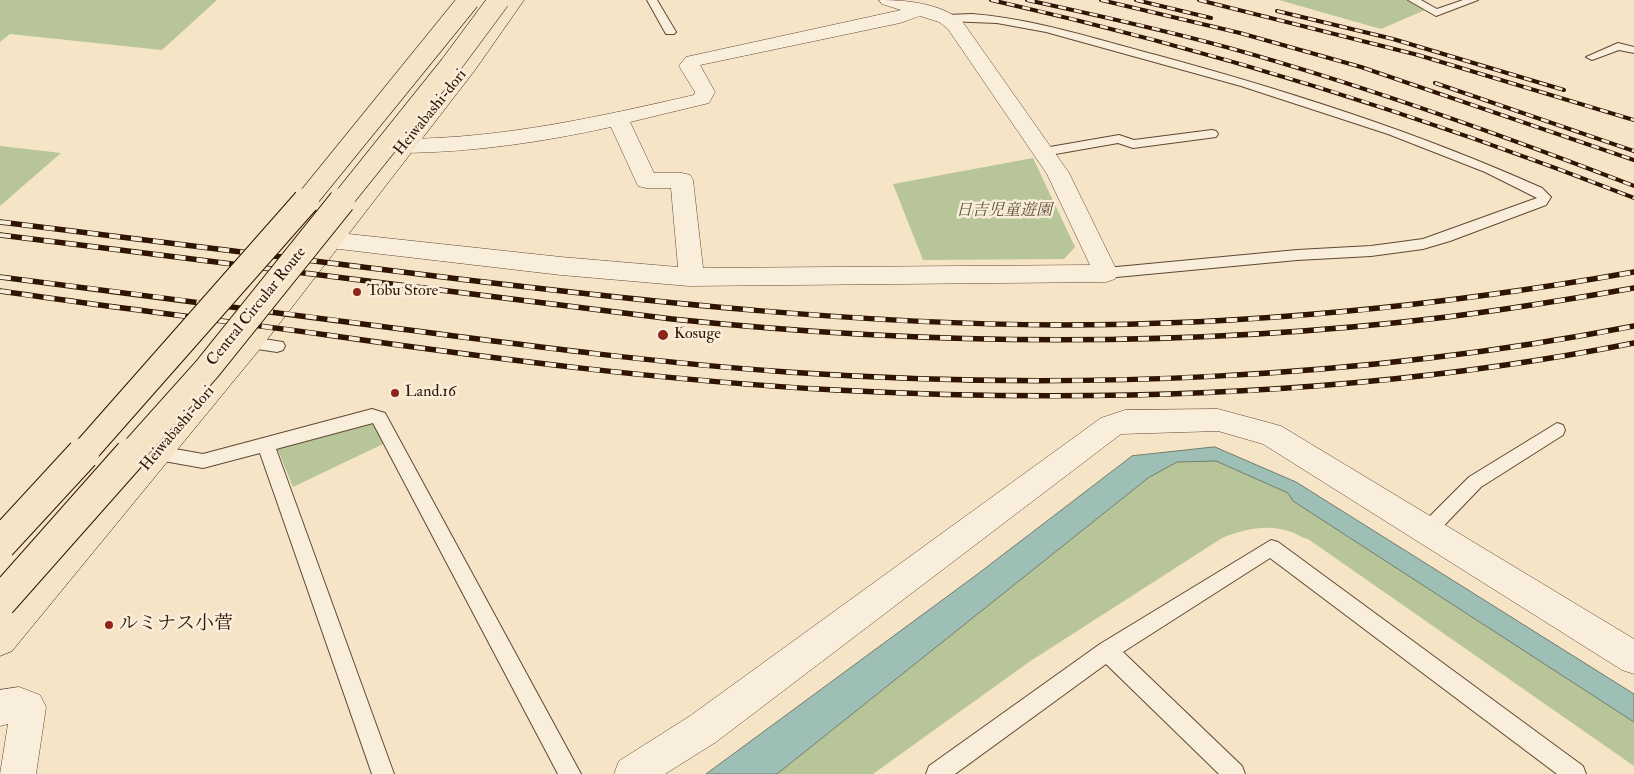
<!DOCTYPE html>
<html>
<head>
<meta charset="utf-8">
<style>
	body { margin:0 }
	canvas { display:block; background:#f6e4c7 }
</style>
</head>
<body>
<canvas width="1634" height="774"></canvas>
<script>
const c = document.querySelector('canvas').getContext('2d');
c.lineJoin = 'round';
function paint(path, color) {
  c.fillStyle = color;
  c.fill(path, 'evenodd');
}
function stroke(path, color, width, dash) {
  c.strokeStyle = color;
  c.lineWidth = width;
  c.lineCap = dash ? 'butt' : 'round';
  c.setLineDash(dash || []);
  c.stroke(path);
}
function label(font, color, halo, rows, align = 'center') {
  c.font = font + ' "IM FELL Double Pica","Noto Serif JP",serif';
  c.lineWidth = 5;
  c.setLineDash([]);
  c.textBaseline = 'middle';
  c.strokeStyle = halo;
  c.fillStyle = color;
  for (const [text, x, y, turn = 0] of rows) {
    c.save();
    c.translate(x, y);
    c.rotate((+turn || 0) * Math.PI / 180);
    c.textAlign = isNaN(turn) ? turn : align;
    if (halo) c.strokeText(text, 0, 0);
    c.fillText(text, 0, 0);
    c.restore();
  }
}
const green = new Path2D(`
	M 0,0 L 217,0 L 162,50 L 10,34 L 0,42 Z
	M 1279,0 L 1408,0 L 1425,10 L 1381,29 Z
	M 0,146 L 61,153 L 0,206 Z
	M 1033,158 L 1075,247 L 1064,259 L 923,260 L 893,184 Z
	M 373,420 L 385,443 L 293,487 L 277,448 Z
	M 1216,461 L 1288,493 L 1293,501 L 1634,722 L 1634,766 L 1308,539 C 1302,538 1299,535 1294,533 C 1269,523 1245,529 1222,538 L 1029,662 L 873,774 L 777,774 L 1148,478 L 1177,462 Z`);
const water = new Path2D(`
	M 1215,447 L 1296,482 L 1634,694 L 1634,722 L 1293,501 L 1288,493 L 1216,461 L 1177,462 L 1148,478 L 777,774 L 706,774 L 975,576 L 1132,456 Z`);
const lane = new Path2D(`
	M 647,0 L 657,0 L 676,32 L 674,34 L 666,34 Z
	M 1408,0 L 1421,0 L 1437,9 L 1463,0 L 1478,0 L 1436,16 Z
	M 972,14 C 1035,19 1095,39 1156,55 C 1288,91 1417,132 1542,188 L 1551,197 L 1546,205 L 1450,241 L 1423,249 L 1371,256 L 1297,260 L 1106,278 L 1101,277 L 1099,273 L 1101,269 L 1106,268 L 1297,250 L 1371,246 L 1423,239 L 1537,198 L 1485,172 L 1388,134 L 1241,86 L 1046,32 L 997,23 L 946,21 L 940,18 L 946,15 Z
	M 1618,43 L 1634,47 L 1634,53 L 1619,50 L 1592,60 L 1586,57 Z
	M 1212,130 L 1216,131 L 1218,134 L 1216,137 L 1133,148 L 1118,143 L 1044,156 L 1038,152 L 1044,148 L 1119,135 L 1134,140 Z
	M 250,337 L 283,342 L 285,346 L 283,350 L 277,352 L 244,347 L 242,343 L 244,339 Z
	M 372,409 L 385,413 L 581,774 L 558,774 L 373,423 L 276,449 L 394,774 L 372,774 L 260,453 L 203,468 L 158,460 L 152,458 L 149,453 L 152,448 L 158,446 L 203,454 Z
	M 1557,423 L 1563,425 L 1565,430 L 1563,435 L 1481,487 L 1433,537 L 1427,539 L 1421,537 L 1418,531 L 1421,525 L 1469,477 Z
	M 1271,540 L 1278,542 L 1583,766 L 1586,774 L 1557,774 L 1270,558 L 1123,652 L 1242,766 L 1245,774 L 1219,774 L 1106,664 L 955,774 L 926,774 L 929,766 L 1100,644 Z`);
const street = new Path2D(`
	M 879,0 C 907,0 939,3 962,21 L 1069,173 L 1118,273 L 1115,279 L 1106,282 L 689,286 L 561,275 L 330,248 L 322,246 L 318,240 L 322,234 L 330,232 L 561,257 L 678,267 L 671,188 L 646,188 L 638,186 L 611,127 C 543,142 475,152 405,153 L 397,151 L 394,146 L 397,141 L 405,139 C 504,138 598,117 694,95 L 695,92 L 679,66 L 686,57 L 901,10 L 882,4 ZM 920,16 L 939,22 L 948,29 L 1047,174 L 1090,265 L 703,268 L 693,180 L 690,175 L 682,173 L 654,173 L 630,122 L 709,103 L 715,92 L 700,65 L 900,23 Z
	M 1218,409 L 1281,426 L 1634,639 L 1634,674 L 1622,670 L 1263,444 L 1218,431 L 1121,434 L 716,742 L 665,774 L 614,774 L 619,761 L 690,716 L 1101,418 L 1125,410 Z
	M 19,687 L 40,695 L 46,707 L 36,774 L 0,774 L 8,724 L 0,726 L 0,690 Z`);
const primary = new Path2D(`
	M 473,0 L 492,0 L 375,152 L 256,298 L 11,584 L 0,589 L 0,551 C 164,372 323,190 473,0 Z
	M 506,0 L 524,0 L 475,70 L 259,350 L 12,651 L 0,656 L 0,615 L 241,336 L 461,62 Z`);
const railFar1 = new Path2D(`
	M 991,0 C 1213,50 1422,115 1634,198
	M 1027,0 C 1096,15 1165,30 1233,49 C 1369,87 1502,135 1634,186
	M 1101,0 L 1240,33 L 1361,67 L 1634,160
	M 1136,0 L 1211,18
	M 1199,0 L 1418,55 L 1634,120
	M 1277,11 L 1393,39 L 1564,90
	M 1435,83 L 1634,151`);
const rail = new Path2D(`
	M 0,222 C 153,241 306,260 459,279 C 659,303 858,324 1059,325 C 1254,325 1442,306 1634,272
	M 0,235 L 672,319 C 929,346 1190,348 1447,317 C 1510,309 1572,299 1634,288
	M 0,277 C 134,294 268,311 401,329 C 530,346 658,363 787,372 C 1067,391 1358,380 1634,326
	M 0,291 C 109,307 218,320 327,335 C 496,359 666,381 836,390 C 1102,404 1373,395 1634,343`);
const highwayBridgeFar2 = new Path2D(`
	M 305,202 L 469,0
	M 341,202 L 450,66 L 499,0`);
const highwayBridgeFar1 = new Path2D(`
	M 82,455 L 306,201
	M 130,455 L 207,369 L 342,201`);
const highwayBridge = new Path2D(`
	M 0,544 L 83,454
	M 0,602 L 131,454`);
const markers = [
	[357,292,5,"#8f2418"],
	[663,335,6,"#8f2418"],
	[395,393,5,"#8f2418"],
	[109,625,5,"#8f2418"]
];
const streetNames = [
	["Heiwabashi-dori",431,113,-51],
	["Central Circular Route",257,307,-51],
	["Heiwabashi-dori",178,429,-50]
];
const parkNames = [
	["日吉児童遊園",1004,212]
];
const poiNames = [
	["Tobu Store",367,292],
	["Kosuge",674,335],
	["Land.16",405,393]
];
const nearPoinames = [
	["ルミナス小菅",119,625]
];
paint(green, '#b7c599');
paint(water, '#9dbfb5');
stroke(water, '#717b6d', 1);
stroke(lane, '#614832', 2);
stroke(street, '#614832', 1);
stroke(primary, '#2f1400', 1);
paint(lane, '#f9eddb');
paint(street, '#f9eddb');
paint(primary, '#f6e4c7');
stroke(railFar1, '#2f1400', 4);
stroke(rail, '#2f1400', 5.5);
stroke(railFar1, '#f9eddb', 2.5, [8]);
stroke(rail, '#f9eddb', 4, [11]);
stroke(highwayBridgeFar2, '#2f1400', 22, []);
stroke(highwayBridgeFar1, '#2f1400', 28, []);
stroke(highwayBridge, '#2f1400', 34, []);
stroke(highwayBridgeFar2, '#f6e4c7', 21);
stroke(highwayBridgeFar1, '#f6e4c7', 26);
stroke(highwayBridge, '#f6e4c7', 32);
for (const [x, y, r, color] of markers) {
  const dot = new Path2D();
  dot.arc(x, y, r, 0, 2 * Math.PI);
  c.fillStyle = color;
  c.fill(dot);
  stroke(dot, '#f9eddb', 2);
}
label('16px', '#2f1400', '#f9eddb', streetNames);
label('italic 16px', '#5f5236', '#f9eddb', parkNames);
label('16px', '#2f1400', '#f9eddb', poiNames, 'left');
label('19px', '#2f1400', '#f9eddb', nearPoinames, 'left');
</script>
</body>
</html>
